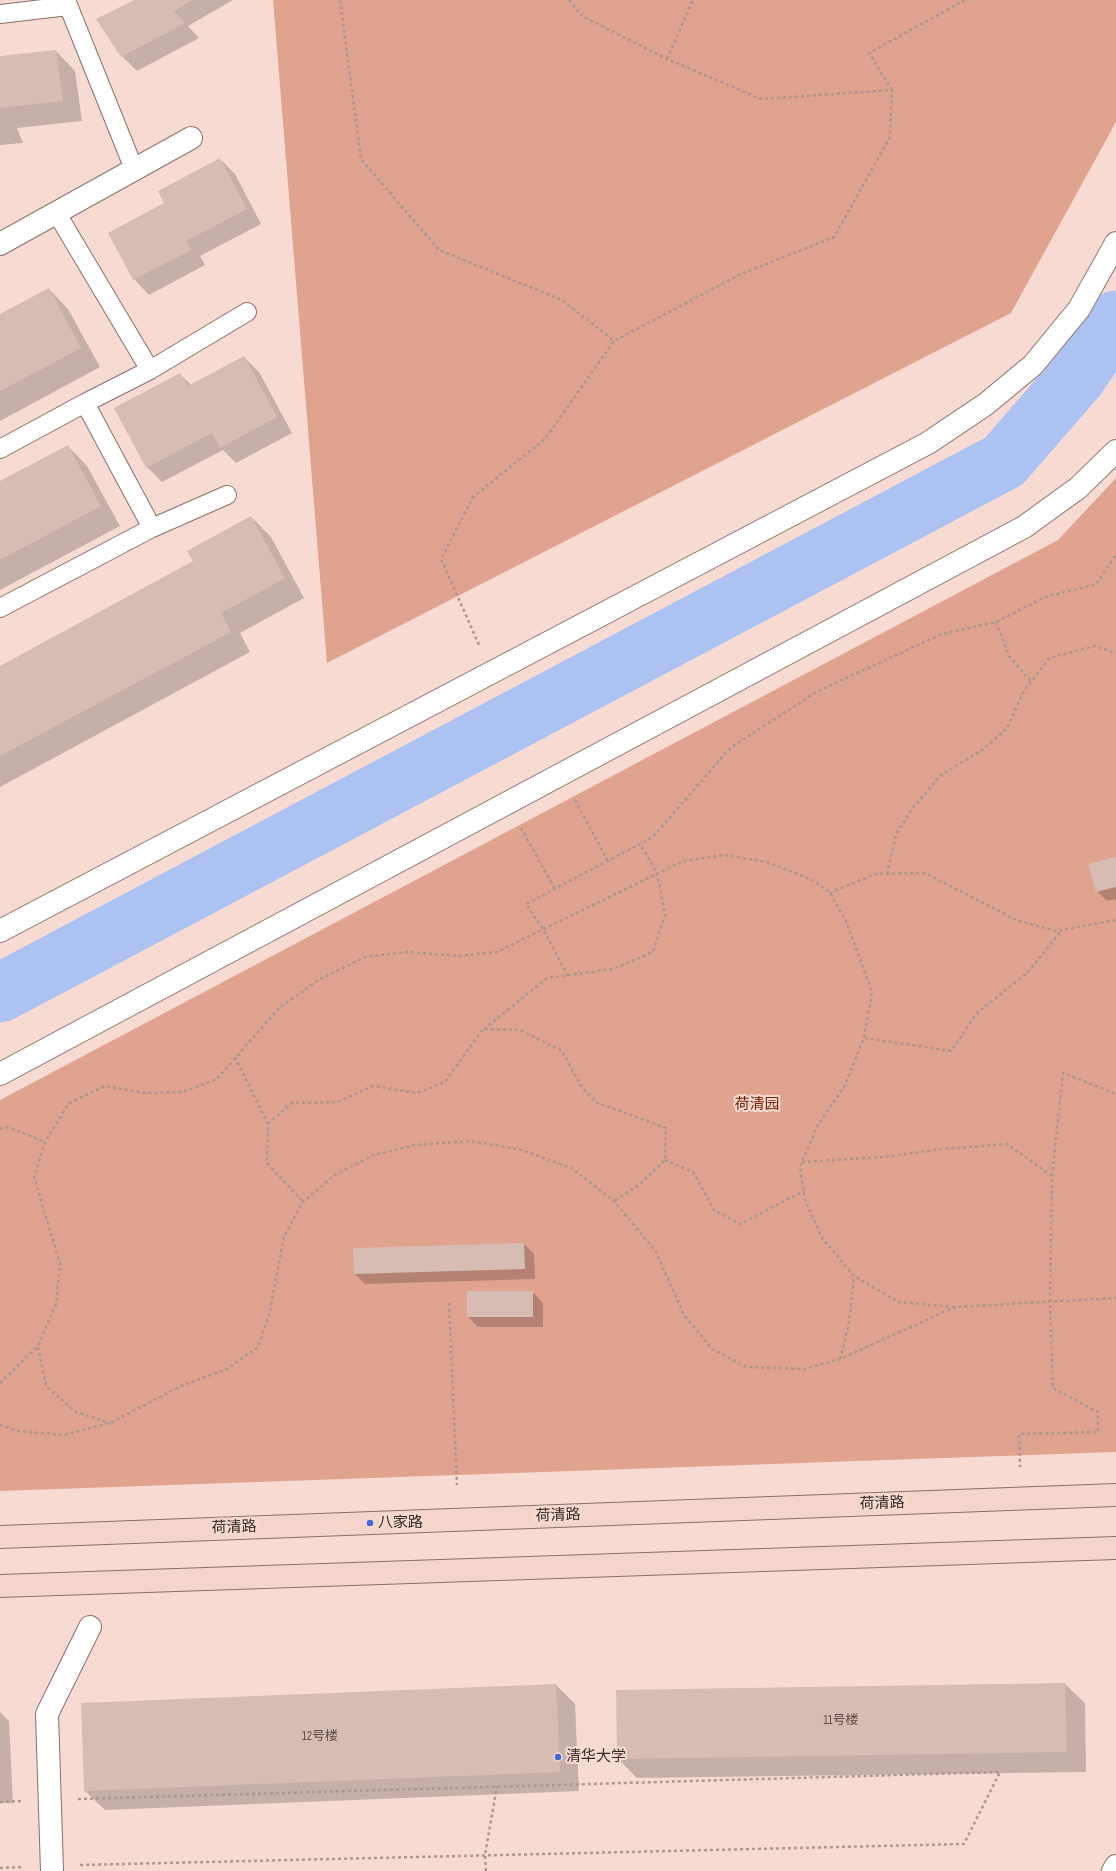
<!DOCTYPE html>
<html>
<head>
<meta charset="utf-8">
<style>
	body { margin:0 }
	canvas { display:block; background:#f7dbd2 }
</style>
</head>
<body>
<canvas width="1116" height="1871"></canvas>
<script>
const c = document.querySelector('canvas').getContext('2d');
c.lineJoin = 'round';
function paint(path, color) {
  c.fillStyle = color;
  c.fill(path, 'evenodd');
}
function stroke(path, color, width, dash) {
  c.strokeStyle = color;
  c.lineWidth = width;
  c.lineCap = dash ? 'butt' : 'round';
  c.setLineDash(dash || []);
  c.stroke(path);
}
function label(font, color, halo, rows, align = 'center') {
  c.font = font + ' "Sofia Sans Condensed","Noto Sans SC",sans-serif';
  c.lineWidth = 4;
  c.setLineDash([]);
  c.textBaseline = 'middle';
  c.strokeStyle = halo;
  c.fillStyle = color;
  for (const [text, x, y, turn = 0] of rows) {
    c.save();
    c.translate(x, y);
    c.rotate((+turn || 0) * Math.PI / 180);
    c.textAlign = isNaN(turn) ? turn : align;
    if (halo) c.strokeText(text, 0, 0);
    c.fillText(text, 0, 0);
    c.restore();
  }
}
const green = new Path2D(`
	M 273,0 L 1116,0 L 1116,122 L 1011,313 L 327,663 Z
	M 1116,478 L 1116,1452 L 0,1491 L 0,1100 L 1058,540 Z`);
const shadow = new Path2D(`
	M 136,0 L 233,0 L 188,26 L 199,38 L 137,71 L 122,56 Z
	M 56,51 L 75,71 L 82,121 L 17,128 L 23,143 L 0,145 L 0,57 Z
	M 220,159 L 235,174 L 261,224 L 200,256 L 205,265 L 149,295 L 134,279 L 110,233 L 166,203 Z
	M 49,289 L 68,309 L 100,367 L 0,421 L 0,315 Z
	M 244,357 L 259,372 L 292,433 L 236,463 L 223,450 L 162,482 L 147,467 L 180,374 L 191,385 Z
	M 68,446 L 87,466 L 120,526 L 0,590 L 0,482 Z
	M 251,517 L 271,537 L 304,598 L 240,633 L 250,652 L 0,787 L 0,667 L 194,562 Z
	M 1116,858 L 1116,899 L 1107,901 L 1097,891 Z
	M 524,1244 L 534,1254 L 535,1279 L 365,1284 L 355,1274 Z
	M 533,1292 L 543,1303 L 543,1327 L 478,1327 L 468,1317 Z
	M 1065,1684 L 1085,1703 L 1086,1772 L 637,1778 L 618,1759 Z
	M 556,1685 L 575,1704 L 579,1791 L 105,1810 L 85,1791 Z
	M 0,1712 L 9,1721 L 13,1803 L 0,1803 Z`);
const river = new Path2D(`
	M 0,993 L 1004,461 L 1076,378 L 1116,320`);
const building = new Path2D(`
	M 134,0 L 192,0 L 174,11 L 185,23 L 121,57 L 96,19 Z
	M 56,50 L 63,101 L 0,108 L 0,56 Z
	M 220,158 L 247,209 L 186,241 L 191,250 L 133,280 L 108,233 L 164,203 L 158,191 Z
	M 49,288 L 81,348 L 0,391 L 0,314 Z
	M 244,356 L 277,417 L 220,448 L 212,433 L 146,468 L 114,408 L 180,373 L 188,386 Z
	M 68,445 L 101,506 L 0,560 L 0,481 Z
	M 251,516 L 285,578 L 221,613 L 231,632 L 0,756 L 0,666 L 193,561 L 187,551 Z
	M 1116,857 L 1116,887 L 1096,892 L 1088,864 Z
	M 524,1243 L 525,1269 L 354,1274 L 353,1248 Z
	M 467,1291 L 533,1291 L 533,1317 L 467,1317 Z
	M 1065,1683 L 1067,1752 L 617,1759 L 616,1690 Z
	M 556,1684 L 560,1772 L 84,1791 L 81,1703 Z`);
const path = new Path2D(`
	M 340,0 L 361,159 L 439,250 L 562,300 L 614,341 L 545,439 L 473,497 L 441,559 L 480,647
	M 569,0 L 582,16 L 667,59 L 761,99 L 892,90 L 890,137 L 834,237 L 739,275 L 614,341
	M 667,59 L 693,0
	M 892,90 L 869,53 L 965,0
	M 996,622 L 1009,656 L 1031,682
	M 575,800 L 608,861
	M 521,828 L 555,889
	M 887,874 L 896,834 L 912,809 L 941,775 L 984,749 L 1007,728 L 1024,691 L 1049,658 L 1095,646 L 1116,653
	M 830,893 L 875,874 L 925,873 L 1016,920 L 1056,931 L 1116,920
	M 568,976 L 543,929 L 526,904 L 653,837 L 730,748 L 818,691 L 942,634 L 996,622 L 1045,597 L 1096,584 L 1116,555
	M 484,1029 L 547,978 L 613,969 L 653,952 L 665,915 L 657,873 L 640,844
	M 865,1038 L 951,1051 L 977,1013 L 1028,972 L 1062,930
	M 235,1057 L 268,1124 L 267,1163 L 303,1202
	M 268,1124 L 292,1103 L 337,1102 L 373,1086 L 417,1093 L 445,1082 L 483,1029 L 520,1030 L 562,1051 L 581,1086 L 595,1102 L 666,1128 L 665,1160 L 640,1184 L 614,1201
	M 0,1129 L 8,1127 L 45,1142
	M 665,1160 L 693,1172 L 714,1210 L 740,1224 L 804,1191
	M 802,1162 L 883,1157 L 943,1149 L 1007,1144 L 1052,1176 L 1050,1302 L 1053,1388 L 1098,1412 L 1098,1432 L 1019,1434 L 1020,1467
	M 1052,1176 L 1063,1073 L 1116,1094
	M 449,1303 L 457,1485
	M 38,1347 L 46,1386 L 76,1412 L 110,1423
	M 840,1359 L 849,1323 L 854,1276
	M 0,1383 L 38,1346 L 56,1304 L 60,1264 L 34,1177 L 45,1142 L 69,1103 L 105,1086 L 144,1093 L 183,1092 L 217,1079 L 279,1008 L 320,979 L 365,957 L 408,952 L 458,956 L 497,952 L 683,861 L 725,855 L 767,862 L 812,880 L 830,893 L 846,921 L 872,992 L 864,1038 L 845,1085 L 818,1125 L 800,1166 L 805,1200 L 822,1238 L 854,1276 L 898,1302 L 955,1307
	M 0,1425 L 18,1431 L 63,1435 L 110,1423 L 181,1386 L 227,1369 L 258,1347 L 269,1316 L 284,1236 L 303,1202 L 336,1174 L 374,1155 L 415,1145 L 471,1141 L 522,1150 L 571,1168 L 614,1201 L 656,1252 L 684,1315 L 712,1349 L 746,1367 L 805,1369 L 840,1359 L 955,1307 L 1116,1298
	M 78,1799 L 1000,1772 L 964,1844 L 80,1865
	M 0,1802 L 23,1801
	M 0,1868 L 23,1867
	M 486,1871 L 485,1855 L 497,1786`);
const lane = new Path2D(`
	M 66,0 L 134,169
	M 0,14 L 68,6
	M 56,212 L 150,370
	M 85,403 L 150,370 L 247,312
	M 0,449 L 85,403 L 152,528 L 0,608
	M 152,528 L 227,495`);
const street = new Path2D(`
	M 0,244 L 191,138
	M 0,931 L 928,443 L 986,404 L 1033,365 L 1079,309 L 1116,243
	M 0,1074 L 1024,527 L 1078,488 L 1116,451
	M 52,1871 L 47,1714 L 90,1627
	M 1113,1871 L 1116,1866`);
const secondary = new Path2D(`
	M 0,1537 L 1116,1495
	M 0,1586 L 1116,1548`);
const markers = [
	[370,1523,4,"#4169db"],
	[558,1757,4,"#4169db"]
];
const numberNames = [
	["11号楼",841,1721],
	["12号楼",320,1737]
];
const parkNames = [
	["荷清园",757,1105]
];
const streetNames = [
	["荷清路",882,1504,-2],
	["荷清路",558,1516,-2],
	["荷清路",234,1528,-2]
];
const poiNames = [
	["八家路",378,1523],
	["清华大学",566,1757]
];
paint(green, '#e0a390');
paint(shadow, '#0003');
stroke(river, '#acc2f3', 59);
paint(building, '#d7bcb4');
stroke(lane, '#887068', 20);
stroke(street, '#887068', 24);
stroke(secondary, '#887068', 24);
stroke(path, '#ad9791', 2.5, [3, 3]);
stroke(lane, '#fff', 18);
stroke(street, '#fff', 22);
stroke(secondary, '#f5d5cb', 22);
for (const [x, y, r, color] of markers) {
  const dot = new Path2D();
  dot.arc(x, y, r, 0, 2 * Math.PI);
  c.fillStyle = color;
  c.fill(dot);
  stroke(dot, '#f7dbd2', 1.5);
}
label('13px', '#5e4e4a', null, numberNames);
label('15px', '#752204', '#f7dbd2', parkNames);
label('15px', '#352a27', '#f7dbd2', streetNames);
label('15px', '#352a27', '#f7dbd2', poiNames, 'left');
</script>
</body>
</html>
